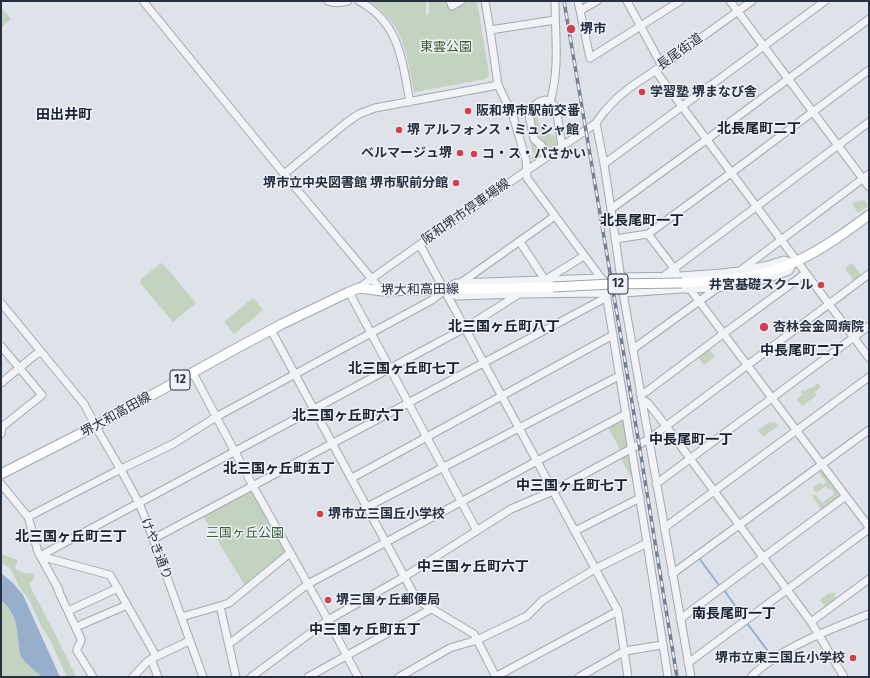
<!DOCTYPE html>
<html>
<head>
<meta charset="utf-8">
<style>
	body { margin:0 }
	#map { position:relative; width:870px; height:678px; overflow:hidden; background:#dee2e9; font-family:"Fira Sans",sans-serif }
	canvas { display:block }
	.frame { position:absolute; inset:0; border:2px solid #273040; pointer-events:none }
</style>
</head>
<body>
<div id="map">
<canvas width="870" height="678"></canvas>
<div class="frame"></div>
</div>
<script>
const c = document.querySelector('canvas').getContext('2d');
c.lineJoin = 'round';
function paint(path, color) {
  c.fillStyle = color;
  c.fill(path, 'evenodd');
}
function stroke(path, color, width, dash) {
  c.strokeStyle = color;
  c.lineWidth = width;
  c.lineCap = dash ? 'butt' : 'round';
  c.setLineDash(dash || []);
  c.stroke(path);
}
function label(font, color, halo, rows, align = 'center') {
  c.font = font + ' "Fira Sans","Noto Sans JP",sans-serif';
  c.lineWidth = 3;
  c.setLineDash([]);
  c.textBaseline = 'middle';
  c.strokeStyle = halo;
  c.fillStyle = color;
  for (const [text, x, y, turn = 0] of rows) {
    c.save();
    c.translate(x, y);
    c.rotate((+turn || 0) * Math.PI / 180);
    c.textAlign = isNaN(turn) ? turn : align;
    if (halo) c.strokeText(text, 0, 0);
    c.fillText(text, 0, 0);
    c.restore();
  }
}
const green = new Path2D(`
	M 369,1 L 426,1 L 426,15 L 429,13 L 429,1 L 447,1 L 451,9 L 468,1 L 477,1 L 489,74 L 486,79 L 414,92 C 410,75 408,57 402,41 C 397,25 383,10 369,1 Z
	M 1,7 L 11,19 L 1,28 Z
	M 533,113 L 534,113 L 536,114 L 541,130 L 544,132 L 554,135 L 556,138 L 557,144 L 554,147 L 549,150 L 541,138 L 537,136 L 533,118 Z
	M 530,141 C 537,146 542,149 540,157 L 536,160 L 532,159 L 531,157 L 534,155 Z
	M 864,199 L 868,206 L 858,213 L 852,204 L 859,200 L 860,202 Z
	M 161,263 L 163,264 L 196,303 L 173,322 L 140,283 L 141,279 Z
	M 852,263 L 861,275 L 854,281 L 845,268 Z
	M 253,298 L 263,310 L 234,334 L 224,322 Z
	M 708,348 L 715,357 L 704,365 L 697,356 Z
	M 818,383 L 821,387 L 815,392 L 817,395 L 802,406 L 797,399 L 802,395 L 800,392 L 803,390 L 805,391 L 811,387 L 812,388 Z
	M 622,419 L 623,420 L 628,446 L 621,451 L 607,426 Z
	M 774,421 L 778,426 L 763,437 L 758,430 L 770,422 L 772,423 Z
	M 628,453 L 630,454 L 633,476 L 630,476 L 620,457 Z
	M 822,471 L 840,496 L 839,499 L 823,511 L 812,496 L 815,494 L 822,503 L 834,494 L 831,489 L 830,490 L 826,486 L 816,493 L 813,488 L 820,483 L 822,485 L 826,482 L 819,473 Z
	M 251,491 L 252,491 L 285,551 L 284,553 L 245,586 L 203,516 Z
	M 1,554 L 17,560 L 17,562 L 15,568 C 22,574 25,573 33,574 L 34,579 L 30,583 L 30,586 L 56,636 L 76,677 L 67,677 L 50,640 L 41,626 L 30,601 L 20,588 L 10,568 L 1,563 Z
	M 834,592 L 836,594 L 834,596 L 837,600 L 826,608 L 820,600 L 829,593 L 831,594 Z
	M 1,600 C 9,608 15,618 17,629 C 19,639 18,648 22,657 C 26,665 35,671 42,677 L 1,677 Z`);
const water = new Path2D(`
	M 1,573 L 14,584 L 23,595 L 60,677 L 42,677 C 35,671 23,662 20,654 C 19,650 19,644 18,639 C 17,622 13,611 1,600 Z`);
const stream = new Path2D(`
	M 699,558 L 721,588
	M 724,590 L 745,620
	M 747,623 L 767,650`);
const minor = new Path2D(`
	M 143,1 L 284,174 L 382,291
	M 328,1 C 335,4 341,3 348,1
	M 359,1 C 400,23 402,61 410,102
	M 450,1 L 452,6 L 461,1
	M 485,1 L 490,30 L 498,85 L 513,116 L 526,160 L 527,178 L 601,278 L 604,281 L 647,543 L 668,677
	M 578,1 L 590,58 L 680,1
	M 627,1 L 662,66
	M 730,1 L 869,187
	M 581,10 L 597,1
	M 490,30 L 555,20
	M 655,70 L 869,358
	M 550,102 C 560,69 555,34 555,1
	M 596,123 L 604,164 L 611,209 L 623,293 L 691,677
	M 545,158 L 542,146 L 534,139 L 529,115 L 530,109 L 539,102 L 545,100 L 550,102 L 556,107 L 562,146
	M 604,164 L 825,1
	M 284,174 L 346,123 L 359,114 L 375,108 L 498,85
	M 611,209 L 706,140 L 869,19
	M 648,234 L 676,271
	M 615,239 L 648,234 L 731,173 L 869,70
	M 520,242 L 545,280 L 584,256
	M 420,245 L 618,611 L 628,677
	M 741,270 L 869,174
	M 664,276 L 869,122
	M 621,277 L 680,276 L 721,273 L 739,271 L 768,265 L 784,260 L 793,263 L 789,271 L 767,279 L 742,284 L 717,288 L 681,289 L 623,293
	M 462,282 L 555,216
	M 359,288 C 434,233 512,181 589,128 L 596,123 L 604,112 L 617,98 L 632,86 L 662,66 L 752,1
	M 690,289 L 869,527
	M 445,290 L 457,296 L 519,294 L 606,293
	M 349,292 L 477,531
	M 1,303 L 84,404 L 100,434 L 121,470 L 139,503 L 151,533 L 203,677
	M 271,330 L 417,600 L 474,634 L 496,677
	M 1,346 L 42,395 L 2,427 L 1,434
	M 633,349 L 716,289
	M 193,373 L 253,486 L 328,620 L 358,677
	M 1,383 L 35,355 L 41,352
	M 640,394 L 646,392 L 723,334 L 806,273
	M 641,399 L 648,403 L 666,426 L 811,622 L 844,677
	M 352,478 L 613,335
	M 1,484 L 28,517 L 29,520 L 38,552 L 59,590 L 58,590 L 81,639 C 82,644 76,646 77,651 L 93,677
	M 656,484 L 869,326
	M 367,507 L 619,376
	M 28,517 L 115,472 L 173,444 L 216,417 L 432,300 L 444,290 L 456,283 L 601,278
	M 664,528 L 869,377
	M 575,531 L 640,498
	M 153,539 L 607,297
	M 40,556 L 465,328 L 519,294
	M 40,556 L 110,575 L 156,656
	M 672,574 L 869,430
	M 220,606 L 236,677
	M 68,611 L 118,588
	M 181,617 L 220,606 L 229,603 L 290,553
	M 680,619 L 846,496
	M 811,622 L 869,579
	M 76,627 L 127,605
	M 229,644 L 308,584 L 537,461 L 626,414
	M 151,659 L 158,677
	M 688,663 L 869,529
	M 133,677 L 146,663 L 151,659 L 189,641
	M 251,677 L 328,620 L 404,577 L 511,509 L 553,491 L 649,439 L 869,274
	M 308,677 L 431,609
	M 399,677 L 450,648 L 477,640 L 527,616 L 543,600 L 595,569 L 647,543
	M 495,677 L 618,611
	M 579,677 L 625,651 L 662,645
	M 751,677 C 755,673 760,668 765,665 C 795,642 834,628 869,614`);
const major = new Path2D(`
	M 682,283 C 721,281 761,278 797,261 C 823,249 846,232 869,215
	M 1,474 L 105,421 L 237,348 L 282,324 L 349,292 L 359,288 L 382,291 L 553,287`);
const rail = new Path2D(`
	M 564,1 L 639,444 L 677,677`);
const majorBridge = new Path2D(`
	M 553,287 L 611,284 L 682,283`);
const markers = [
	[571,29,5,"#d53d50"],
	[642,92,4,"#d53d50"],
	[468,111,4,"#d53d50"],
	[399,130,4,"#d53d50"],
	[460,153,4,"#d53d50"],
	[474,154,4,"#d53d50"],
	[456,183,4,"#d53d50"],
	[821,285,4,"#d53d50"],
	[764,327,5,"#d53d50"],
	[320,514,4,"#d53d50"],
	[328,600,4,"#d53d50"],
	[853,658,4,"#d53d50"]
];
const shields = [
	[618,284,20],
	[180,380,20]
];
const shieldNames = [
	["12",618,284],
	["12",180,380]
];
const poiNames = [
	["堺市",580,29],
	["学習塾 堺まなび舎",650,92],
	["阪和堺市駅前交番",476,111],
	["堺 アルフォンス・ミュシャ館",407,130],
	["ベルマージュ堺",452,153,"right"],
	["コ・ス・パさかい",482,154],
	["堺市立中央図書館 堺市駅前分館",448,183,"right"],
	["井宮基礎スクール",813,285,"right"],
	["杏林会金岡病院",773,327],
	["堺市立三国丘小学校",328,514],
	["堺三国ヶ丘郵便局",336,600],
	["堺市立東三国丘小学校",845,658,"right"]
];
const parkNames = [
	["東雲公園",446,47],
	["三国ヶ丘公園",245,533]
];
const streetNames = [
	["長尾街道",680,52,-36],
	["阪和堺市停車場線",466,212,-35],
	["堺大和高田線",420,290,-1],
	["堺大和高田線",116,415,-29],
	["けやき通り",156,549,69]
];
const neighbourhoodNames = [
	["田出井町",64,115],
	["北長尾町二丁",759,129],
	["北長尾町一丁",642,221],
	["北三国ヶ丘町八丁",504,327],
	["中長尾町二丁",802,351],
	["北三国ヶ丘町七丁",404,369],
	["北三国ヶ丘町六丁",348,416],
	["中長尾町一丁",691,440],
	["北三国ヶ丘町五丁",279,469],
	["中三国ヶ丘町七丁",572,486],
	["北三国ヶ丘町三丁",71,537],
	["中三国ヶ丘町六丁",473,567],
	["南長尾町一丁",734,614],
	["中三国ヶ丘町五丁",365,630]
];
paint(green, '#c4d3bf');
paint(water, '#97afcb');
stroke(stream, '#97afcb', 2);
stroke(minor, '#a3a9b3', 9);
stroke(major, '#9da6b5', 11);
stroke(minor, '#f1f3f7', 7);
stroke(major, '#fff', 9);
stroke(rail, '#778193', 3.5);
stroke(rail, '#eef1f6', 2, [6]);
stroke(majorBridge, '#9da6b5', 11, []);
stroke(majorBridge, '#fff', 9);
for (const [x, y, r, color] of markers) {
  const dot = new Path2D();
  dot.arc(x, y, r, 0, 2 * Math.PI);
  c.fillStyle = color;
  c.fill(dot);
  stroke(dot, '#eef1f6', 1.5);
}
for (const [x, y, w] of shields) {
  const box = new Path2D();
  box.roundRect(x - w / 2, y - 10, w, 20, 3);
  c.fillStyle = '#eef1f6';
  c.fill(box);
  stroke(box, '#273040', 1);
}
label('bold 12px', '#273040', null, shieldNames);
label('bold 13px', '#273040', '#eef1f6', poiNames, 'left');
label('13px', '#3a5d33', '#eef1f6', parkNames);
label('13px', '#273040', '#eef1f6', streetNames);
label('bold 14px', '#192131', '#eef1f6', neighbourhoodNames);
</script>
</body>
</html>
